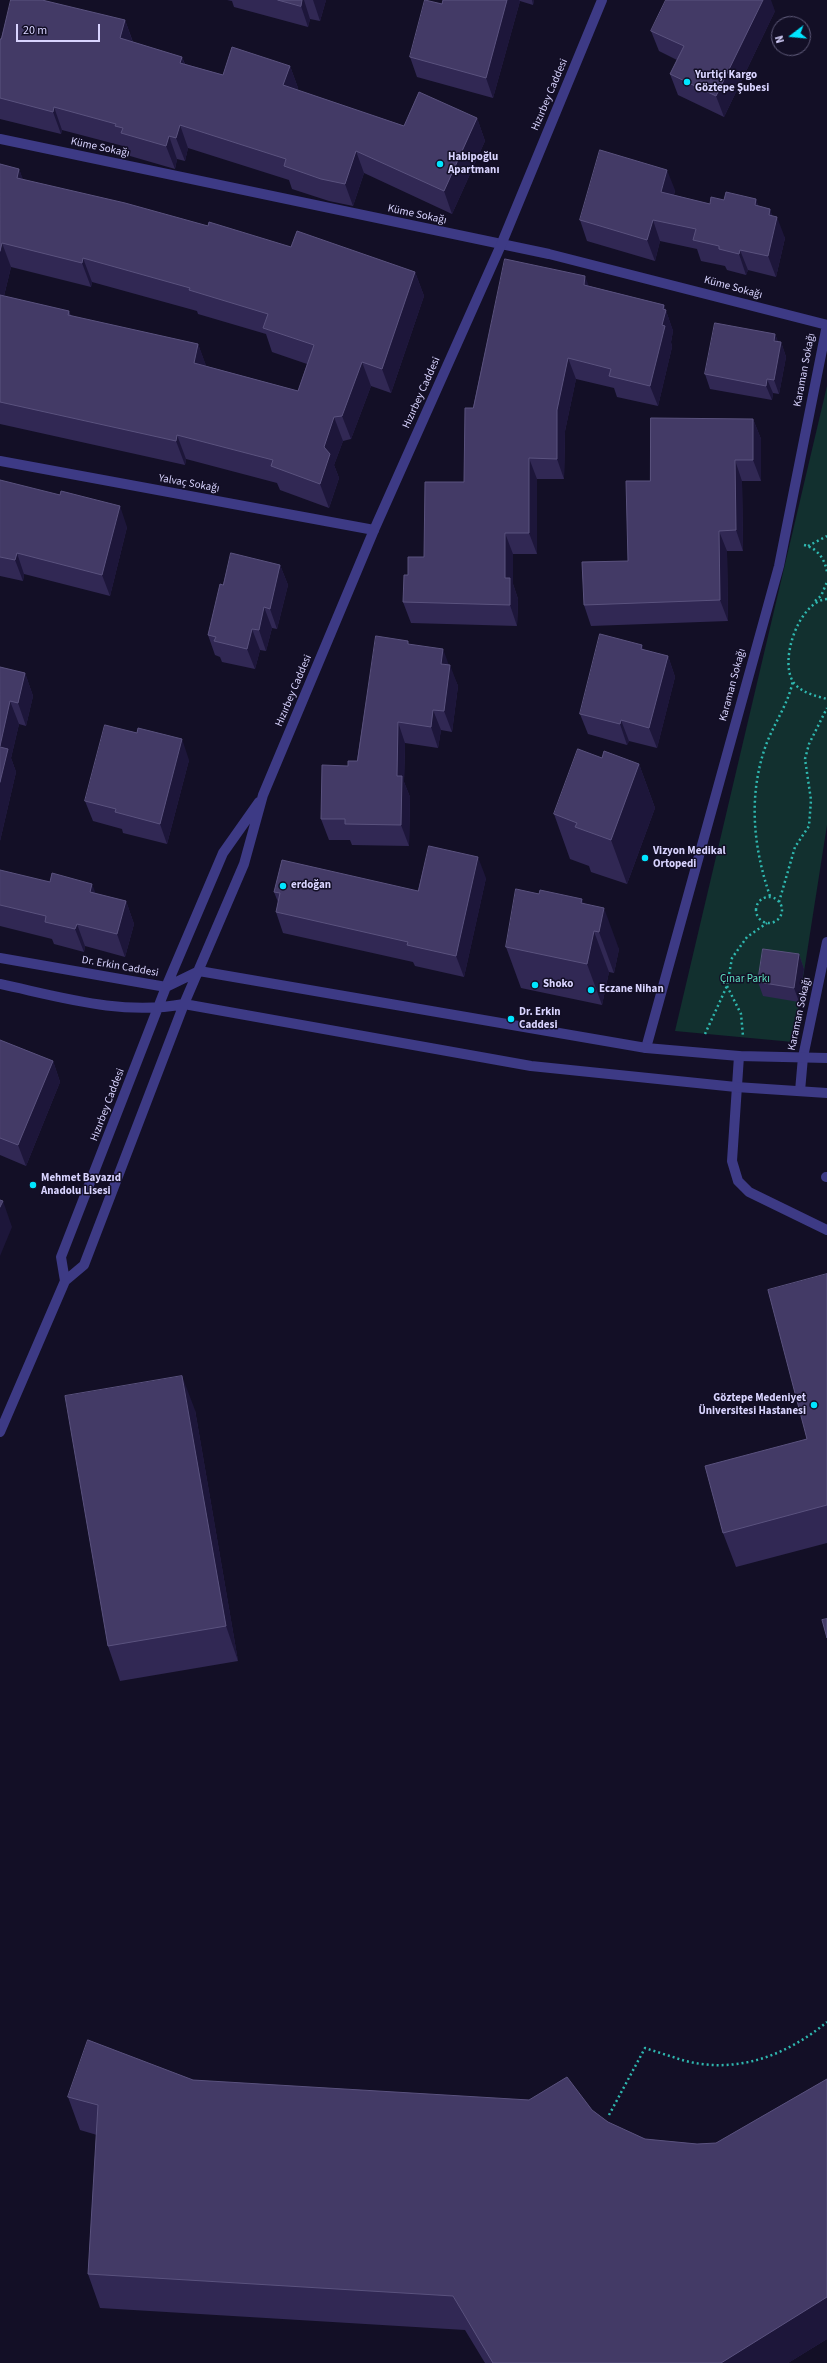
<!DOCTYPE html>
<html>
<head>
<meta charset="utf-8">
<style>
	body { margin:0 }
	#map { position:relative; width:827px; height:2363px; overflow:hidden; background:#130f26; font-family:"Source Sans 3",sans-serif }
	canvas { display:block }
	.north { position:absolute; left:771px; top:16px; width:40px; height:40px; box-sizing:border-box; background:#130f26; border:1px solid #625e7d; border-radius:50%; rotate:254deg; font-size:11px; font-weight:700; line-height:16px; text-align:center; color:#d9d4ff }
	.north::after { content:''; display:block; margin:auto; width:14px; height:18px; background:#00e5ff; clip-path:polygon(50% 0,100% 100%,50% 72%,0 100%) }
	.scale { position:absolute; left:16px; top:24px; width:84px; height:18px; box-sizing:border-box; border:2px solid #d9d4ff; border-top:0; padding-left:5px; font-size:12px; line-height:14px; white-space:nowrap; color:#d9d4ff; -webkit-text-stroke:3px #130f26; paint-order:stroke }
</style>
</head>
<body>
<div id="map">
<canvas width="827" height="2363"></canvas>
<div class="north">N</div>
<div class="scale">20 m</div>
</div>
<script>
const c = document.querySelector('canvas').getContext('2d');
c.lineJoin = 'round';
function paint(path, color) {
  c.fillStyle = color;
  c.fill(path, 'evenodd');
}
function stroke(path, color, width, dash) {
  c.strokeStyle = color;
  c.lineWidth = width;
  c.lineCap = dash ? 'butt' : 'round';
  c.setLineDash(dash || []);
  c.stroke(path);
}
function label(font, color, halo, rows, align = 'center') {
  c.font = font + ' "Source Sans 3",sans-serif';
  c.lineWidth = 3;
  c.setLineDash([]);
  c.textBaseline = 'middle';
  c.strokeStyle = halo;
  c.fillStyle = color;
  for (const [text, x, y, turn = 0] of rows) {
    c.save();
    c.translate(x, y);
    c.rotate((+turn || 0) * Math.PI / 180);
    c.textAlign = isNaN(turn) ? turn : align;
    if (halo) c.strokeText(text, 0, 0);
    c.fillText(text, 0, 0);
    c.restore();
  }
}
const green = new Path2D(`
	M 827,386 L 827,825 L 793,1042 L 675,1031 Z`);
const path = new Path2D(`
	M 804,545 C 817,548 825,559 827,572
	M 808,546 L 827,536
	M 827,599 C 799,601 778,662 794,683 C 802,693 816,696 827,699
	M 815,601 L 821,596 L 827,582
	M 770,896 C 753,847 748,795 766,745 C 774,723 789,703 793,680
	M756 910a13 13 0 1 1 26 0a13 13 0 1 1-26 0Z
	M 779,902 L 795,847 L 809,826 L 811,800 L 805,759 L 809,744 L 827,708
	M 727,986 L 741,1014 L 743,1036
	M 705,1034 L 727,986 L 732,958 L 747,937 L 767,923
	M 609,2115 L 645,2048 C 657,2052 670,2056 682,2060 C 735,2075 786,2056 827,2022`);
const service = new Path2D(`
	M 739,1056 L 732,1161 L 738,1181 L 749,1192 L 827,1230
	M 826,1177 L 827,1177`);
const minor = new Path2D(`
	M 0,139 L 549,254 L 827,325
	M 0,461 L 374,530
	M 646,1048 L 779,566 L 827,325
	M 800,1091 L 803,1057 L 827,942`);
const tertiary = new Path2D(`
	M 0,958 L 166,987 L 199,971 L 646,1048 L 739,1056 L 827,1058
	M 0,984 C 61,997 122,1016 184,1004 L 531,1066 L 736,1087 L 827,1093
	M 65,1281 L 84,1265 L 184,1004 L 244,864 L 263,795 L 374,530 L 501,245 L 602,0
	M 0,1432 L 65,1281 L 61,1257 L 166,987 L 223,853 L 259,802`);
const wall = new Path2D(`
	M 227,0 L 326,0 L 320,21 L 310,19 L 308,27 L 234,7 L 232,1 Z
	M 443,0 L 534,0 L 533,5 L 520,1 L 493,98 L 417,77 L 410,57 L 442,4 Z
	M 775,11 L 724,117 L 678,95 L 670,74 L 677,60 L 659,51 L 651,31 Z
	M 125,20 L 133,42 L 182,57 L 185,64 L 223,75 L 290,66 L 298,88 L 297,90 L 404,126 L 477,118 L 485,141 L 452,214 L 364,173 L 353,206 L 329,201 L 292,189 L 289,180 L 188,148 L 185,161 L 177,159 L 175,169 L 130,156 L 127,149 L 124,148 L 123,146 L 62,130 L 61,134 L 0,119 L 0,39 Z
	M 0,164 L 19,169 L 23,180 L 291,247 L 415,272 L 424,296 L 391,393 L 371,386 L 351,439 L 343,441 L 334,465 L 339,478 L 329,508 L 280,490 L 277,483 L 186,459 L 185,465 L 0,424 ZM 11,267 L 91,287 L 92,282 L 197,311 L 198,314 L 266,334 L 272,352 L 307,364 L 298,391 L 206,366 L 198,344 L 71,316 L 69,311 L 4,296 Z
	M 675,190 L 674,195 L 710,204 L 724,200 L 756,199 L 758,206 L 770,209 L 772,216 L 785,238 L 776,277 L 748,270 L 746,275 L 727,270 L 725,266 L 701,261 L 697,249 L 660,241 L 655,261 L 587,241 L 580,220 Z
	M 589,286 L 664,305 L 673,331 L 671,342 L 672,347 L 658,406 L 617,397 L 614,388 L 576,379 L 565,431 L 564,479 L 537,479 L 537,554 L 513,554 L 513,584 L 518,599 L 517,626 L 411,623 L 403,602 L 408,575 L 424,557 L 464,482 L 473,408 Z
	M 775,334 L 778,342 L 781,342 L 786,357 L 779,394 L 773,393 L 772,400 L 710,389 L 705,374 Z
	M 753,419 L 761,439 L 761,481 L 742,481 L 743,551 L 727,551 L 728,621 L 591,626 L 584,605 L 628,561 L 650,481 Z
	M 0,480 L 127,527 L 110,596 L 24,574 L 23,581 L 0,576 Z
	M 280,565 L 288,585 L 277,629 L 272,628 L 266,651 L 260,650 L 255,669 L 222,662 L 220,657 L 215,655 L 208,635 L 223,585 Z
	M 410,644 L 449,665 L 458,686 L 452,732 L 441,730 L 438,748 L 405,743 L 404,782 L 410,797 L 409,846 L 352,845 L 350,840 L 329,840 L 321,819 L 348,766 L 357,761 Z
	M 644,650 L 668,656 L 675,677 L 657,748 L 629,741 L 627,745 L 588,734 L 580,714 Z
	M 0,667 L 25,673 L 33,696 L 26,726 L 19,724 L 11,758 L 16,772 L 0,841 Z
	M 602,758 L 639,764 L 655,808 L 627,884 L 591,872 L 589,866 L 570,859 L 554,814 Z
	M 189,760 L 167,844 L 123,833 L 122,829 L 93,821 L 85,801 Z
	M 0,870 L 126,901 L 134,924 L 125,957 L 85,946 L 84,952 L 54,944 L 52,939 L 0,926 Z
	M 486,878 L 464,977 L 415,966 L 413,962 L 283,933 L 276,912 L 278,902 L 274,892 L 418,891 Z
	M 539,894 L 584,903 L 619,949 L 614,973 L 609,972 L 602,1005 L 521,988 L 506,947 Z
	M 799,954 L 804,969 L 799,1002 L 763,996 L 758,982 Z
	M 0,1040 L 53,1061 L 60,1082 L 26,1166 L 0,1155 Z
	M 827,1274 L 827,1543 L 736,1567 L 723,1533 L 807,1439 Z
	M 195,1410 L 238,1661 L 120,1681 L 108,1646 Z
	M 827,2079 L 827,2339 L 788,2363 L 485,2363 L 465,2330 L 100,2308 L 88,2274 L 97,2135 L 80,2130 L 68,2097 L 193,2080 L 592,2110 L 608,2122 L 645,2139 L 697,2144 L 716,2143 Z`);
const shadedWall = new Path2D(`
	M 302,0 L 304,0 L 310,19 L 308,27 L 301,6 Z
	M 313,0 L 326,0 L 320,21 Z
	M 507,0 L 519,0 L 520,1 L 493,98 L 486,78 Z
	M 532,0 L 534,0 L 533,5 Z
	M 763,0 L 771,0 L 775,11 L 724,117 L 716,96 Z
	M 125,20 L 133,43 L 120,38 Z
	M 182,57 L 190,80 L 180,63 Z
	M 290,66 L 298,88 L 292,108 L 283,85 Z
	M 54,107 L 62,130 L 61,134 L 53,112 Z
	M 477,118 L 485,141 L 452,214 L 444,191 Z
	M 180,125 L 188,148 L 185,161 L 176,138 Z
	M 169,136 L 177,159 L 175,169 L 166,146 Z
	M 356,151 L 364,173 L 353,206 L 345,184 Z
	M 19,169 L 28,193 L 17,178 Z
	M 667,170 L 675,190 L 668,213 L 661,192 Z
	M 756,199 L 763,220 L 755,205 Z
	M 770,209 L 775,224 L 777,217 L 785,238 L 776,277 L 768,256 L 769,215 Z
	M 653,220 L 660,241 L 655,261 L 647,240 Z
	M 2,243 L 11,267 L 0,312 L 0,251 Z
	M 740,250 L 748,270 L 746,275 L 739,254 Z
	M 83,258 L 92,282 L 91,287 L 82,263 Z
	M 415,272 L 424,296 L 391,393 L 382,369 Z
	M 585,276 L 593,297 L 584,285 Z
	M 664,305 L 673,331 L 671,342 L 672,347 L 658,406 L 650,386 L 662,325 L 663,309 Z
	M 775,334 L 780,347 L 781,342 L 786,357 L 779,394 L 774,380 L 774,341 Z
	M 198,344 L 207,368 L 194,363 Z
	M 568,358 L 576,379 L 565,431 L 564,479 L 557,459 L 557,410 Z
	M 362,362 L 371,386 L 351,439 L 342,416 Z
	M 767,379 L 773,393 L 772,400 L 766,386 Z
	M 334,417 L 343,441 L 334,465 L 339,478 L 329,508 L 320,484 L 324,447 Z
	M 753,419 L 761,439 L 761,481 L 753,460 Z
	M 177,435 L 186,459 L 185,465 L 176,441 Z
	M 529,458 L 537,479 L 537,554 L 529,533 Z
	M 735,460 L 742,481 L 743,551 L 736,530 Z
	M 120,506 L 127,527 L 110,596 L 102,575 Z
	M 719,531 L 727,551 L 728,621 L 720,600 Z
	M 505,533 L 513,554 L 513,584 L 518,599 L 517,626 L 510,605 L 505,578 Z
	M 17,553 L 24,574 L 23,581 L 15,560 Z
	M 280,565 L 288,585 L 277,629 L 270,609 Z
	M 264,607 L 272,628 L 266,651 L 259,630 Z
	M 252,629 L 260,650 L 255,669 L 247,649 Z
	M 642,645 L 649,665 L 641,649 Z
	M 443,649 L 450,668 L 450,665 L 458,686 L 452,732 L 444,711 L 441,664 Z
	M 668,656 L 675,677 L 657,748 L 649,728 Z
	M 25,673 L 33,696 L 26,726 L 18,703 Z
	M 10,701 L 19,724 L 11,758 L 16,772 L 0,841 L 0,746 Z
	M 433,710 L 441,730 L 438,748 L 431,727 Z
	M 621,720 L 629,741 L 627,745 L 620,724 Z
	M 398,722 L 405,743 L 404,782 L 410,797 L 409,846 L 401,825 L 397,776 Z
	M 182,739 L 189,760 L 167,844 L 160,824 Z
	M 639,764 L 655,808 L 627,884 L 611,840 Z
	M 478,857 L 486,878 L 464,977 L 456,956 Z
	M 92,884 L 101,907 L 90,892 Z
	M 582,899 L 609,972 L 602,1005 L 587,964 L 581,903 Z
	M 126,901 L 134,924 L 125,957 L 117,934 Z
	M 604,908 L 619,949 L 614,973 L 599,932 Z
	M 77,924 L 85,946 L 84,952 L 75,929 Z
	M 799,954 L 804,969 L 799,1002 L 794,988 Z
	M 53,1061 L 60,1082 L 26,1166 L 18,1145 Z
	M 3,1201 L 12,1227 L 0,1256 L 0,1207 Z
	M 182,1376 L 195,1410 L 238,1661 L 226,1626 Z
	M 827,2297 L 827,2339 L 788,2363 L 721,2363 Z`);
const building = new Path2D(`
	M 11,0 L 42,0 L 125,20 L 120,38 L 182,57 L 180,63 L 223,75 L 232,47 L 290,66 L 283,85 L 404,126 L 419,92 L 477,118 L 444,191 L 356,151 L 345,184 L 321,179 L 284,166 L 286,159 L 180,125 L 176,138 L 169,136 L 166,146 L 121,133 L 123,128 L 115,126 L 116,124 L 54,107 L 53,112 L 0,98 L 0,39 L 1,39 Z
	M 278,0 L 302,0 L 301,6 Z
	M 425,0 L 442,4 L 443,0 L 507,0 L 486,78 L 410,57 Z
	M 666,0 L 763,0 L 716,96 L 670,74 L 684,46 L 651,31 Z
	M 600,150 L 667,170 L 661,192 L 710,204 L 711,197 L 724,200 L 726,192 L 756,199 L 755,205 L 770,209 L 769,215 L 777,217 L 768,256 L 740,250 L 739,254 L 719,249 L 719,246 L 693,240 L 696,229 L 653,220 L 647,240 L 580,220 Z
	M 0,164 L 19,169 L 17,178 L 125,203 L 208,226 L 209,222 L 291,247 L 297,231 L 415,272 L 382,369 L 362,362 L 342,416 L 334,417 L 324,447 L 330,454 L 320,484 L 271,466 L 273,460 L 177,435 L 176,441 L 0,402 L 0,295 L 69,311 L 68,315 L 198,344 L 194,363 L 298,391 L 314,345 L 263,328 L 268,314 L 189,290 L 190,288 L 83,258 L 82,263 L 2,243 L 0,251 Z
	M 505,259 L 585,276 L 584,285 L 664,305 L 663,309 L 666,310 L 662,325 L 665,326 L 650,386 L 609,376 L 611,369 L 568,358 L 557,410 L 557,459 L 529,458 L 529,533 L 505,533 L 505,578 L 510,578 L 510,605 L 403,602 L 404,575 L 408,575 L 408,557 L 424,557 L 425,482 L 464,482 L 465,408 L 473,408 Z
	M 715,323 L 775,334 L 774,341 L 781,342 L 774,380 L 767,379 L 766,386 L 705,374 Z
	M 651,418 L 753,419 L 753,460 L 735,460 L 736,530 L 719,531 L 720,600 L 584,605 L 582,562 L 628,561 L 626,481 L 650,481 Z
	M 0,480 L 60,495 L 61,491 L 120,506 L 102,575 L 17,553 L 15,560 L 0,557 Z
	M 231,553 L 280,565 L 270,609 L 264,607 L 259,630 L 252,629 L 247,649 L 214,641 L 216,637 L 208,635 L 220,584 L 223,585 Z
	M 600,634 L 642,645 L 641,649 L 668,656 L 649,728 L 621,720 L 620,724 L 580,714 Z
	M 376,636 L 408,641 L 408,644 L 443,649 L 441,664 L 450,665 L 444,711 L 433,710 L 431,727 L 398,722 L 397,776 L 402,776 L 401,825 L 345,824 L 345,819 L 321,819 L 322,765 L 348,766 L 348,761 L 357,761 Z
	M 0,667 L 25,673 L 18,703 L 10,701 L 0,746 Z
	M 105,725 L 137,733 L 138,728 L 182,739 L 160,824 L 115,812 L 116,809 L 85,801 Z
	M 0,747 L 8,749 L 0,782 Z
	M 578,749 L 602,758 L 604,751 L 639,764 L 611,840 L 575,827 L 577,823 L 554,814 Z
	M 429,846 L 478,857 L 456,956 L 407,945 L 408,942 L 276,912 L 280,893 L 274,892 L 282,860 L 418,891 Z
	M 0,870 L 50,882 L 52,873 L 92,884 L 90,892 L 126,901 L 117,934 L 77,924 L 75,929 L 45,922 L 46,916 L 0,905 Z
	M 516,889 L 539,894 L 540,890 L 582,899 L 581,903 L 604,908 L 599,932 L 594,931 L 587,964 L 506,947 Z
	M 763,949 L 799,954 L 794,988 L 758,982 Z
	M 0,1040 L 53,1061 L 18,1145 L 0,1138 Z
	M 0,1200 L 3,1201 L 0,1207 Z
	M 827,1274 L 827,1505 L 723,1533 L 705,1466 L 807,1439 L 768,1290 Z
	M 182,1376 L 226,1626 L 108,1646 L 65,1396 Z
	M 827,1619 L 827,1638 L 822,1620 Z
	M 88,2040 L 193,2080 L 529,2100 L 567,2077 L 592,2110 L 608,2122 L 645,2139 L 697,2144 L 716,2143 L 827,2079 L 827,2297 L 721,2363 L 493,2363 L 453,2296 L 88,2274 L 98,2105 L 68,2097 Z`);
const markers = [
	[687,82,4,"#00e5ff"],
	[440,164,4,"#00e5ff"],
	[645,858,4,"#00e5ff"],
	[283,886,4,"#00e5ff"],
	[535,985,4,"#00e5ff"],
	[591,990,4,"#00e5ff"],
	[511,1019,4,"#00e5ff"],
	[33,1185,4,"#00e5ff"],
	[814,1405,4,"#00e5ff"]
];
const poiNames = [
	["Yurtiçi Kargo",695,76],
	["Göztepe Şubesi",695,89],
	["Habipoğlu",448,158],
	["Apartmanı",448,171],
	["Vizyon Medikal",653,852],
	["Ortopedi",653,865],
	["erdoğan",291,886],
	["Shoko",543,985],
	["Eczane Nihan",599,990],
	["Dr. Erkin",519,1013],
	["Caddesi",519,1026],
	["Mehmet Bayazıd",41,1179],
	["Anadolu Lisesi",41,1192],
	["Göztepe Medeniyet",806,1399,"right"],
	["Üniversitesi Hastanesi",806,1412,"right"]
];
const streetNames = [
	["Hızırbey Caddesi",550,95,-67],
	["Küme Sokağı",100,148,12],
	["Küme Sokağı",417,215,12],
	["Küme Sokağı",733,288,15],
	["Karaman Sokağı",805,370,-79],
	["Hızırbey Caddesi",422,393,-66],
	["Yalvaç Sokağı",189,484,10],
	["Karaman Sokağı",733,685,-75],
	["Hızırbey Caddesi",294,691,-67],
	["Dr. Erkin Caddesi",120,967,10],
	["Karaman Sokağı",800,1014,-78],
	["Hızırbey Caddesi",108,1105,-69]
];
const parkNames = [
	["Çınar Parkı",745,980]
];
paint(green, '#12302f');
stroke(path, '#2fb8b0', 2.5, [2, 3]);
stroke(service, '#3d3a85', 10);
stroke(minor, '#3d3a85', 10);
stroke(tertiary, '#3d3a85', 10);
paint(wall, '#312854');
paint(shadedWall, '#1d163a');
paint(building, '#433a66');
stroke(building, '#5a527e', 1);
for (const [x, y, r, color] of markers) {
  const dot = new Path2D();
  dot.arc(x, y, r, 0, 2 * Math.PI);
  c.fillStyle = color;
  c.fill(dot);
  stroke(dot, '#130f26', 1.5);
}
label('bold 11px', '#d9d4ff', '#130f26', poiNames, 'left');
label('11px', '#d9d4ff', '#130f26', streetNames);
label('11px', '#5fe0c0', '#130f26', parkNames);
</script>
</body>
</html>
